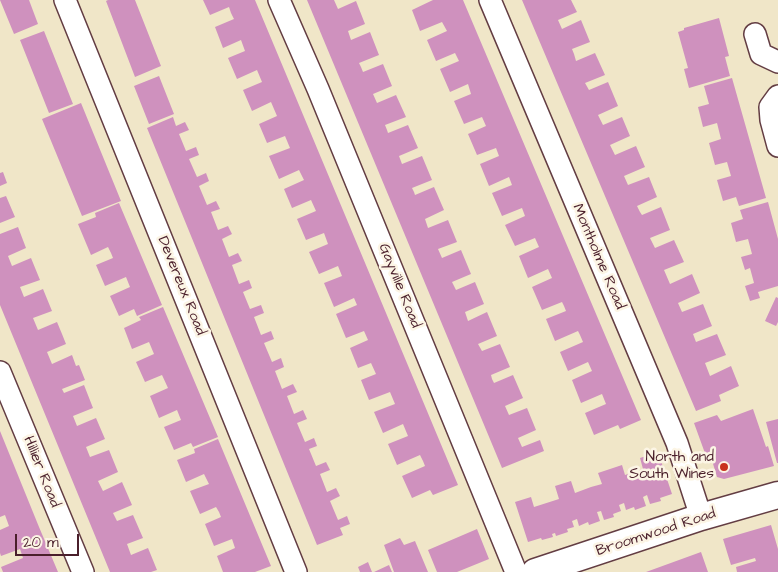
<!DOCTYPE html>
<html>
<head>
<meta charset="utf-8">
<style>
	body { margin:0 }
	#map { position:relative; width:778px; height:572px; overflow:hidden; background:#f0e6c8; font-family:"Architects Daughter",sans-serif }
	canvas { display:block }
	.scale { position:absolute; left:15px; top:534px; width:64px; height:22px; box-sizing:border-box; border:2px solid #4a1f2b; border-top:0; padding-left:6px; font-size:15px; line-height:18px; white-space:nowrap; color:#4a1f2b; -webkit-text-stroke:4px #fcf5e5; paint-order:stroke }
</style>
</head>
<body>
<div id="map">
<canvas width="778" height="572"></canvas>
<div class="scale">20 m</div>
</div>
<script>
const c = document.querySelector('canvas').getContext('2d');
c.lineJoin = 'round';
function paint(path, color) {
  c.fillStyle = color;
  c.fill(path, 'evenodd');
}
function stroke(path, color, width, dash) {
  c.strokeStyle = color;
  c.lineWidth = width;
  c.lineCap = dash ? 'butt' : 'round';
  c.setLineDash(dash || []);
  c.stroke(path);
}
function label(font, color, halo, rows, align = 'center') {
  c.font = font + ' "Architects Daughter",sans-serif';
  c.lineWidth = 5;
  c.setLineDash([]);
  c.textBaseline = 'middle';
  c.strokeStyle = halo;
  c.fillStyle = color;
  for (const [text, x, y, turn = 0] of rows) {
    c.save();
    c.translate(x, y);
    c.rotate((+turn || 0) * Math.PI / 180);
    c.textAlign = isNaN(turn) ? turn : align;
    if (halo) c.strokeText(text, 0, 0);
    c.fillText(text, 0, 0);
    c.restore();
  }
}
const building = new Path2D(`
	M 0,0 L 29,0 L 38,24 L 14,34 Z
	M 108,0 L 135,0 L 161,66 L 135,77 L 106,1 Z
	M 203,0 L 255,0 L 458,485 L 433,495 L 430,490 L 412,498 L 402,476 L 425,466 L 423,461 L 420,455 L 397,465 L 388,444 L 408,436 L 403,424 L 383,433 L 374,412 L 395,404 L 390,392 L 369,400 L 361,380 L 376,374 L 371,363 L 358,368 L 350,348 L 368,340 L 364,331 L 346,338 L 336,314 L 357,305 L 354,298 L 334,307 L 324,283 L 342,276 L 338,266 L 319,274 L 309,252 L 328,244 L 324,233 L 306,240 L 297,219 L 316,211 L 311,200 L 292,208 L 284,189 L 304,180 L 299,170 L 279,179 L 269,156 L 290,148 L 285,136 L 267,143 L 259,124 L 277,116 L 271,102 L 252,111 L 243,90 L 262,82 L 257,70 L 237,79 L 228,58 L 245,51 L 241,40 L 223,48 L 215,27 L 234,19 L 231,13 L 229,7 L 210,15 Z
	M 307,0 L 334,0 L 338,9 L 356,1 L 365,24 L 348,31 L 351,40 L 370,32 L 379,55 L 359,63 L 361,67 L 363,72 L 383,64 L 392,86 L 373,94 L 377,103 L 396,95 L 406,117 L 385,125 L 387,130 L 388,133 L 408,125 L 418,148 L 399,156 L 402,164 L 422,156 L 432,180 L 412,188 L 414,192 L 415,195 L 434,187 L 444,210 L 425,219 L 428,228 L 448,220 L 457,242 L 438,249 L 442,258 L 461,250 L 471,274 L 452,282 L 456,290 L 475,282 L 484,304 L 465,312 L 468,321 L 487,312 L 497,336 L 478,344 L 482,351 L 500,344 L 510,367 L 491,375 L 492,379 L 494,383 L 513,375 L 523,398 L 505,406 L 509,415 L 527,408 L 536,430 L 518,438 L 522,447 L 540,440 L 544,451 L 502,468 Z
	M 433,0 L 463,0 L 641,420 L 620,429 L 618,425 L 594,435 L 585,413 L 606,404 L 602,394 L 581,403 L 572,380 L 592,371 L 588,362 L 568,371 L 560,352 L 583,342 L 580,335 L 578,331 L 555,341 L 546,319 L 566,311 L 564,306 L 562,302 L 542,310 L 532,287 L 552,278 L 548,269 L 528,278 L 519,256 L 539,247 L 535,238 L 515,246 L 505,225 L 525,216 L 522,208 L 502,216 L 492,193 L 512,185 L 509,177 L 489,186 L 480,164 L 499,156 L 496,148 L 477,155 L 468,134 L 486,126 L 482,117 L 464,124 L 454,101 L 471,94 L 468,84 L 450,92 L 440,69 L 459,61 L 455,53 L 436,61 L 427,40 L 447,31 L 442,22 L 420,31 L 412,10 Z
	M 522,0 L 571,0 L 577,12 L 558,20 L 562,29 L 581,20 L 590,42 L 572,49 L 574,54 L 576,61 L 595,53 L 605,75 L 585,83 L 589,90 L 608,82 L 618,106 L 598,115 L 603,125 L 622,117 L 630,136 L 610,145 L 615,155 L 636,146 L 645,167 L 624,176 L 628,185 L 649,177 L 657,197 L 637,206 L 640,212 L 642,215 L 661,207 L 670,230 L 650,238 L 655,248 L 674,240 L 684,262 L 664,270 L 670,284 L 692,274 L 700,293 L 678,303 L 682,312 L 703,304 L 712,326 L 693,334 L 696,342 L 717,334 L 726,355 L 705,363 L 710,376 L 731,366 L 739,386 L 719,395 L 721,401 L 696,411 Z
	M 719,18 L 729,56 L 725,57 L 730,76 L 689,88 L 684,69 L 688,68 L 678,32 L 684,30 L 684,28 Z
	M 44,31 L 73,104 L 49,113 L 20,40 Z
	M 159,76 L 174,114 L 149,124 L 134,86 Z
	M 732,78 L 766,198 L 739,206 L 736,197 L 723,201 L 717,180 L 731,176 L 727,162 L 715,165 L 709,143 L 721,139 L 717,123 L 703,127 L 698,107 L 709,104 L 704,86 Z
	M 81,103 L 121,201 L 82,216 L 42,119 Z
	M 173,117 L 176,126 L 185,122 L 189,130 L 179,134 L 186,151 L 196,147 L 199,155 L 189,159 L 197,177 L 206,173 L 209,181 L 199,186 L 207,205 L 216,201 L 220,209 L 211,212 L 218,230 L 228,226 L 232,234 L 222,239 L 229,257 L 238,253 L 242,261 L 232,265 L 239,284 L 249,280 L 252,288 L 243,292 L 250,309 L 261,305 L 264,313 L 254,317 L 261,335 L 271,331 L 274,339 L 264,343 L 272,362 L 281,358 L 284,367 L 275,371 L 282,389 L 293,384 L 297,392 L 287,396 L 294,414 L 303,410 L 307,419 L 297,423 L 305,442 L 314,438 L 317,446 L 309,449 L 316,466 L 326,462 L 330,470 L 320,474 L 327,492 L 336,488 L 340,496 L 330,501 L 338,520 L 347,516 L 350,524 L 340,528 L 343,535 L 317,545 L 147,128 Z
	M 3,172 L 7,183 L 0,186 L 0,173 Z
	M 6,196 L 15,217 L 0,223 L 0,198 Z
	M 768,202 L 778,239 L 778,286 L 758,292 L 760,298 L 750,301 L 745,286 L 754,283 L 750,268 L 745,270 L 741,257 L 752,254 L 748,239 L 736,242 L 731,223 L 743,219 L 740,210 Z
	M 119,203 L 162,305 L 137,316 L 134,309 L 119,316 L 110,296 L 130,287 L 126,277 L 105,286 L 96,265 L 113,258 L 111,253 L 108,247 L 91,255 L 78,224 L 96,217 L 95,213 Z
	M 18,227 L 26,248 L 8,256 L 12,266 L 31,258 L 40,280 L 20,287 L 24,297 L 43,289 L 52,311 L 33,318 L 38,330 L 57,322 L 62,334 L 66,344 L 47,352 L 52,364 L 72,355 L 76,366 L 79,365 L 85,380 L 62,389 L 64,393 L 84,385 L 93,408 L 73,416 L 77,426 L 96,418 L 105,439 L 86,447 L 90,457 L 109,450 L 118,472 L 98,481 L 103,491 L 122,482 L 132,505 L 113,513 L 117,521 L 133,515 L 143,538 L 127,544 L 131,555 L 148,548 L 157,570 L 151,572 L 110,572 L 0,305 L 0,234 Z
	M 776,297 L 778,298 L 778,322 L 776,326 L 765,321 Z
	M 163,307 L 218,437 L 193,447 L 191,443 L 174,450 L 164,427 L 181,420 L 177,410 L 159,418 L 150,396 L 168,388 L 162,375 L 145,382 L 136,362 L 154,354 L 149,342 L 132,349 L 124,328 L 141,320 L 139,317 Z
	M 753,409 L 766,447 L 768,446 L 774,466 L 724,479 L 717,477 L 711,457 L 706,456 L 694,423 L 717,415 L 721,421 Z
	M 778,419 L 778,463 L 777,463 L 766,422 Z
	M 0,431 L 39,527 L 58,572 L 3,572 L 1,567 L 23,558 L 20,549 L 1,556 L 0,553 L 0,530 L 9,526 L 5,515 L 0,517 Z
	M 218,439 L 271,566 L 255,572 L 223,572 L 217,556 L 235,548 L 232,539 L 214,546 L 205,524 L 221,517 L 219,512 L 216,507 L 200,514 L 190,491 L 209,484 L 204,474 L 186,482 L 177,460 L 195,453 L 194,449 Z
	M 658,452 L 672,494 L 660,498 L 661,501 L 650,504 L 647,495 L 643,497 L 646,506 L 635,510 L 634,507 L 626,510 L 624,503 L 619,505 L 621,511 L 613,514 L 614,517 L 604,520 L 601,511 L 597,512 L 600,521 L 589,525 L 588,522 L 579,526 L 577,519 L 572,521 L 574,527 L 567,529 L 568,532 L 556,536 L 555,533 L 552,534 L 553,537 L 542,540 L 541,538 L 528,542 L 515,502 L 531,497 L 534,507 L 559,499 L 555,486 L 571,481 L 575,493 L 591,487 L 602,484 L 598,473 L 622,465 L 625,475 L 643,469 L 640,458 Z
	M 771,525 L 778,549 L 778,572 L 737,572 L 736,567 L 756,561 L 755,558 L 731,565 L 723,539 Z
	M 477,529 L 489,559 L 457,572 L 437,572 L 428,550 Z
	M 400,538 L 404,545 L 415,541 L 428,572 L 394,572 L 384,545 Z
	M 701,552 L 708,572 L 646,572 Z
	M 368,562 L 372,572 L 360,572 L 358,567 Z
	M 389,565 L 392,572 L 374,572 Z`);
const minor = new Path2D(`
	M 65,0 L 296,572
	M 279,0 L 318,89 L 516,572
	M 490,0 L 677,443 L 701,517
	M 755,34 L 761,54 L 778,62
	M 778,96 L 770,107 L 771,120 L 778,146
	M 0,372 L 83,572`);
const tertiary = new Path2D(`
	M 535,572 L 701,517 L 778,495`);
const markers = [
	[724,467,5,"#c8321e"]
];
const streetNames = [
	["Montholme Road",598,257,67],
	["Devereux Road",181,286,68],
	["Gayville Road",399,286,68],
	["Hillier Road",41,472,68],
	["Broomwood Road",656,533,-18]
];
const poiNames = [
	["North and",714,458],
	["South Wines",714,475]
];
paint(building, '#cf91be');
stroke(minor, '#633d43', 24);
stroke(tertiary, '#633d43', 29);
stroke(minor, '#fff', 21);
stroke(tertiary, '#fff', 26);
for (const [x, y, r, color] of markers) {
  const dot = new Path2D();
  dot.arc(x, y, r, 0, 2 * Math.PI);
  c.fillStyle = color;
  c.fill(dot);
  stroke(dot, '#fcf5e5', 2);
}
label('15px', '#4a1f2b', '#fcf5e5', streetNames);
label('15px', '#4a1f2b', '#fcf5e5', poiNames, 'right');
</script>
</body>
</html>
